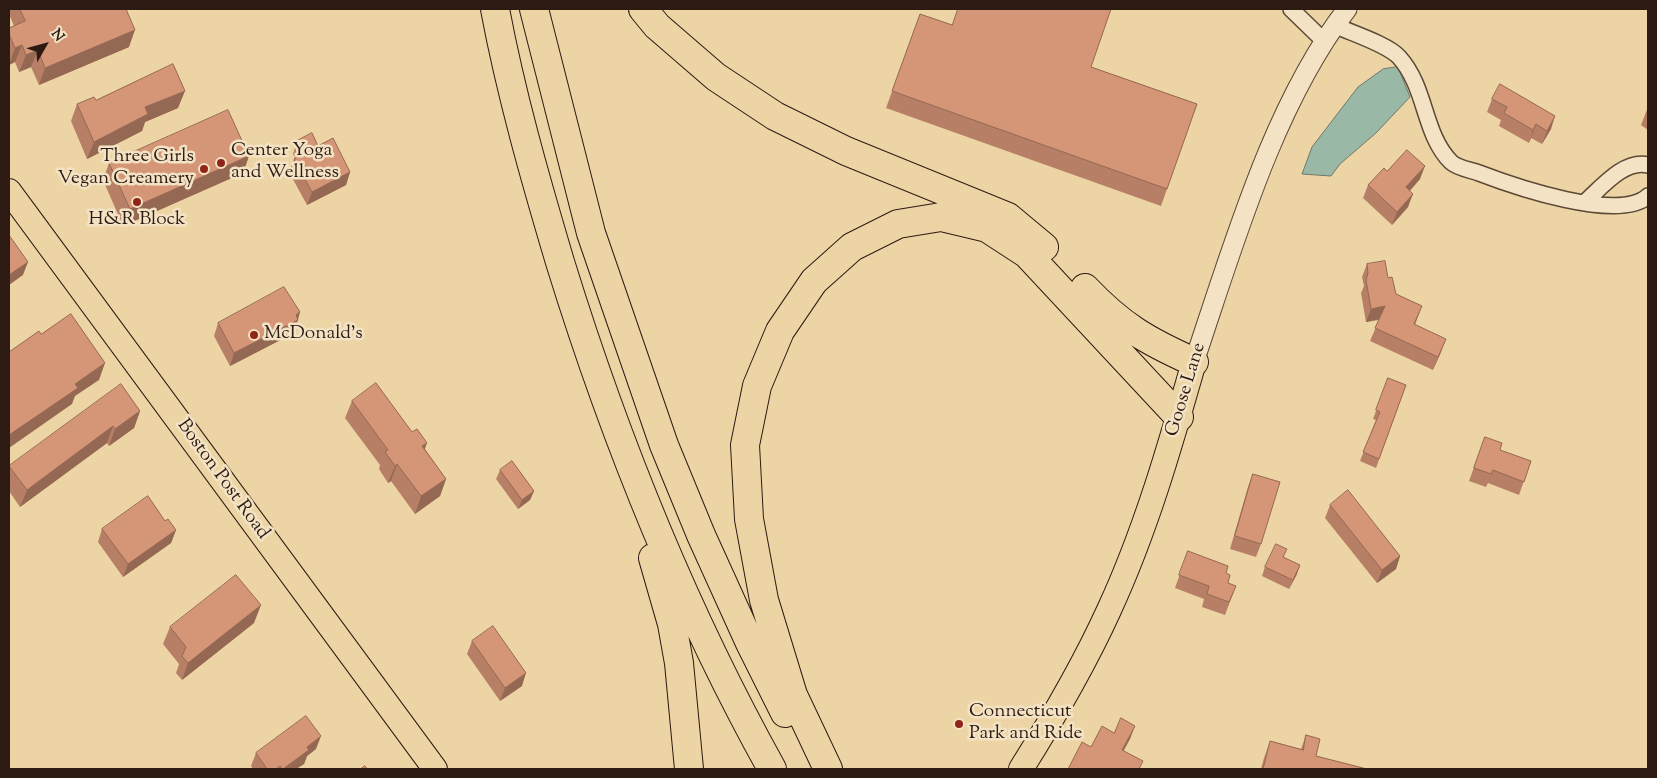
<!DOCTYPE html>
<html>
<head>
<meta charset="utf-8">
<style>
	body { margin:0 }
	#map { position:relative; width:1657px; height:778px; overflow:hidden; background:#edd4a4; font-family:"Sorts Mill Goudy",serif }
	canvas { display:block }
	.frame { position:absolute; inset:0; border:10px solid #2d1b13; pointer-events:none }
	.north { position:absolute; left:20px; top:20px; width:50px; height:50px; -webkit-text-stroke:4px #f3e3c4; paint-order:stroke; rotate:52deg; font-size:14px; font-weight:700; line-height:20px; text-align:center; color:#2d1b13 }
	.north::after { content:''; display:block; margin:auto; width:18px; height:22px; background:#2d1b13; clip-path:polygon(50% 0,100% 100%,50% 72%,0 100%) }
</style>
</head>
<body>
<div id="map">
<canvas width="1657" height="778"></canvas>
<div class="frame"></div>
<div class="north">N</div>
</div>
<script>
const c = document.querySelector('canvas').getContext('2d');
c.lineJoin = 'round';
function paint(path, color) {
  c.fillStyle = color;
  c.fill(path, 'evenodd');
}
function stroke(path, color, width, dash) {
  c.strokeStyle = color;
  c.lineWidth = width;
  c.lineCap = dash ? 'butt' : 'round';
  c.setLineDash(dash || []);
  c.stroke(path);
}
function label(font, color, halo, rows, align = 'center') {
  c.font = font + ' "Sorts Mill Goudy",serif';
  c.lineWidth = 5;
  c.setLineDash([]);
  c.textBaseline = 'middle';
  c.strokeStyle = halo;
  c.fillStyle = color;
  for (const [text, x, y, turn = 0] of rows) {
    c.save();
    c.translate(x, y);
    c.rotate((+turn || 0) * Math.PI / 180);
    c.textAlign = isNaN(turn) ? turn : align;
    if (halo) c.strokeText(text, 0, 0);
    c.fillText(text, 0, 0);
    c.restore();
  }
}
const water = new Path2D(`
	M 1398,67 L 1410,97 L 1376,133 L 1340,164 L 1331,176 L 1302,174 L 1312,147 L 1358,87 L 1383,69 Z`);
const minor = new Path2D(`
	M 1291,9 L 1324,41
	M 1334,25 C 1351,33 1387,44 1399,57 C 1427,88 1423,134 1451,162 C 1457,168 1471,170 1479,173 C 1513,186 1619,223 1648,196
	M 1584,203 C 1601,188 1624,159 1648,165`);
const tertiary = new Path2D(`
	M 1194,362 C 1233,247 1273,105 1347,9`);
const primary = new Path2D(`
	M 9,191 L 435,769
	M 1021,769 C 1053,718 1084,665 1109,610 C 1146,530 1170,446 1194,362`);
const motorway = new Path2D(`
	M 495,9 C 511,94 535,178 560,262 C 614,437 683,609 772,769
	M 534,9 L 591,233 L 664,445 L 701,535 L 750,643 L 785,713
	M 643,9 L 657,26 L 716,77 L 775,116 L 846,151 L 1008,217 L 1044,247
	M 1085,288 C 1121,326 1147,341 1194,362
	M 653,558 L 672,624 L 679,663 L 689,769
	M 828,769 L 793,695 L 764,600 L 749,519 L 745,445 L 757,386 L 780,331 L 814,281 L 852,247 L 898,224 L 941,217 L 987,228 L 1027,254 L 1179,417`);
const wall = new Path2D(`
	M 9,9 L 126,9 L 129,47 L 39,85 L 31,67 L 19,72 L 15,62 L 9,65 L 9,28 L 14,26 L 9,14 Z
	M 920,14 L 952,25 L 1091,67 L 1197,104 L 1161,206 L 886,108 Z
	M 1492,99 L 1551,129 L 1542,144 L 1531,138 L 1529,143 L 1499,126 L 1501,120 L 1487,112 Z
	M 96,100 L 178,108 L 145,122 L 142,131 L 87,159 L 71,121 L 77,104 Z
	M 1648,108 L 1648,130 L 1641,125 L 1646,112 Z
	M 297,141 L 318,146 L 350,172 L 346,185 L 307,205 L 289,172 L 294,159 L 295,158 L 293,154 Z
	M 249,156 L 243,173 L 123,226 L 103,180 L 109,163 Z
	M 1387,171 L 1420,179 L 1410,191 L 1408,207 L 1392,225 L 1363,198 L 1368,185 Z
	M 1367,264 L 1388,278 L 1396,294 L 1422,306 L 1415,325 L 1441,352 L 1433,370 L 1370,341 L 1379,320 L 1366,322 L 1361,293 L 1364,286 L 1362,277 Z
	M 300,312 L 294,333 L 230,366 L 214,336 L 218,323 Z
	M 1388,378 L 1406,385 L 1376,468 L 1360,461 L 1376,420 L 1373,419 Z
	M 352,401 L 425,449 L 446,479 L 440,496 L 415,514 L 391,481 L 388,483 L 379,469 L 380,465 L 345,418 Z
	M 140,411 L 134,428 L 109,446 L 107,443 L 20,507 L 9,491 L 9,466 Z
	M 1485,437 L 1500,450 L 1531,461 L 1519,495 L 1488,483 L 1486,487 L 1469,481 Z
	M 500,470 L 534,491 L 530,500 L 518,509 L 496,479 Z
	M 1253,474 L 1261,544 L 1256,557 L 1230,549 L 1248,487 Z
	M 1330,505 L 1400,556 L 1396,569 L 1377,583 L 1325,518 Z
	M 165,521 L 176,530 L 171,543 L 123,577 L 98,542 L 102,529 Z
	M 1188,551 L 1226,573 L 1228,583 L 1236,586 L 1225,615 L 1202,607 L 1204,599 L 1175,588 Z
	M 1284,557 L 1297,574 L 1289,589 L 1262,576 L 1265,567 Z
	M 254,623 L 182,680 L 176,673 L 179,664 L 163,644 L 170,627 Z
	M 472,641 L 522,686 L 500,701 L 467,654 Z
	M 1306,735 L 1316,756 L 1367,769 L 1261,769 L 1264,758 L 1270,741 L 1301,749 Z
	M 316,749 L 307,756 L 304,764 L 296,769 L 253,769 L 251,766 L 256,753 Z`);
const shadedWall = new Path2D(`
	M 135,30 L 129,47 L 39,85 L 45,68 Z
	M 22,45 L 15,62 L 9,65 L 15,48 Z
	M 38,50 L 31,67 L 19,72 L 26,55 Z
	M 185,91 L 178,108 L 145,122 L 142,131 L 87,159 L 94,142 L 145,107 Z
	M 1555,116 L 1551,129 L 1542,144 L 1547,131 Z
	M 1536,124 L 1531,138 L 1529,143 L 1533,130 Z
	M 249,156 L 243,173 L 123,226 L 130,209 Z
	M 1425,166 L 1420,179 L 1401,200 L 1406,187 Z
	M 350,172 L 346,185 L 307,205 L 312,192 Z
	M 1413,194 L 1408,207 L 1392,225 L 1397,212 Z
	M 28,262 L 23,275 L 9,285 L 9,275 Z
	M 1385,306 L 1380,319 L 1366,322 L 1371,309 Z
	M 300,312 L 294,333 L 230,366 L 234,353 Z
	M 1446,339 L 1441,352 L 1433,370 L 1438,357 Z
	M 105,363 L 99,380 L 75,396 L 72,404 L 9,448 L 9,435 L 75,384 Z
	M 140,411 L 134,428 L 109,446 L 115,429 Z
	M 113,426 L 107,443 L 20,507 L 27,490 Z
	M 427,443 L 421,460 L 422,446 Z
	M 397,464 L 391,481 L 388,483 L 395,466 Z
	M 446,479 L 440,496 L 415,514 L 421,496 Z
	M 534,491 L 530,500 L 518,509 L 522,500 Z
	M 176,530 L 171,543 L 123,577 L 128,564 Z
	M 1400,556 L 1396,569 L 1377,583 L 1382,570 Z
	M 1300,565 L 1297,574 L 1289,589 L 1293,580 Z
	M 261,605 L 254,623 L 182,680 L 188,663 Z
	M 526,673 L 522,686 L 500,701 L 505,688 Z
	M 1135,726 L 1130,739 L 1117,763 L 1122,750 Z
	M 321,736 L 316,749 L 307,756 L 304,764 L 296,769 L 283,769 L 307,747 Z`);
const building = new Path2D(`
	M 20,9 L 126,9 L 135,30 L 45,68 L 38,50 L 26,55 L 22,45 L 15,48 L 9,34 L 9,28 L 25,21 Z
	M 958,9 L 1111,9 L 1091,67 L 1197,104 L 1167,189 L 892,91 L 920,14 L 952,25 Z
	M 173,64 L 185,91 L 145,107 L 148,114 L 94,142 L 77,104 L 94,97 L 96,100 Z
	M 1500,84 L 1555,116 L 1547,131 L 1536,124 L 1533,130 L 1504,113 L 1507,107 L 1492,99 Z
	M 228,110 L 249,156 L 130,209 L 109,163 Z
	M 312,133 L 318,146 L 333,138 L 350,172 L 312,192 L 294,159 L 304,153 L 297,141 Z
	M 1407,150 L 1425,166 L 1406,187 L 1413,194 L 1397,212 L 1368,185 L 1384,168 L 1387,171 Z
	M 9,235 L 28,262 L 9,275 Z
	M 1385,261 L 1388,278 L 1392,277 L 1396,294 L 1422,306 L 1414,324 L 1446,339 L 1438,357 L 1375,328 L 1385,306 L 1371,309 L 1366,280 L 1368,273 L 1367,264 Z
	M 284,287 L 300,312 L 296,315 L 298,320 L 234,353 L 218,323 Z
	M 71,314 L 105,363 L 75,384 L 78,388 L 9,435 L 9,352 L 39,331 L 41,334 Z
	M 1388,378 L 1406,385 L 1379,459 L 1363,452 L 1380,412 L 1376,410 Z
	M 376,383 L 412,432 L 417,429 L 427,443 L 422,446 L 446,479 L 421,496 L 397,464 L 395,466 L 385,452 L 388,450 L 352,401 Z
	M 121,384 L 140,411 L 115,429 L 113,426 L 27,490 L 9,466 Z
	M 1485,437 L 1502,443 L 1500,450 L 1531,461 L 1524,482 L 1493,470 L 1491,474 L 1474,468 Z
	M 512,461 L 534,491 L 522,500 L 500,470 Z
	M 1253,474 L 1280,482 L 1261,544 L 1235,536 Z
	M 1348,490 L 1400,556 L 1382,570 L 1330,505 Z
	M 148,496 L 165,521 L 168,519 L 176,530 L 128,564 L 102,529 Z
	M 1276,544 L 1287,549 L 1283,557 L 1300,565 L 1293,580 L 1265,567 Z
	M 1188,551 L 1228,566 L 1226,573 L 1230,575 L 1228,583 L 1236,586 L 1229,602 L 1207,594 L 1209,586 L 1179,575 Z
	M 236,575 L 261,605 L 188,663 L 182,656 L 186,647 L 170,627 Z
	M 493,626 L 526,673 L 505,688 L 472,641 Z
	M 306,716 L 321,736 L 307,747 L 309,750 L 283,769 L 282,769 L 280,766 L 276,769 L 267,769 L 256,753 Z
	M 1121,718 L 1135,726 L 1122,750 L 1143,761 L 1139,769 L 1068,769 L 1082,742 L 1091,747 L 1102,726 L 1114,733 Z
	M 1306,735 L 1320,739 L 1316,756 L 1367,769 L 1263,769 L 1270,741 L 1303,750 Z
	M 365,766 L 367,769 L 361,769 Z`);
const markers = [
	[221,163,5,"#8f2418"],
	[204,169,5,"#8f2418"],
	[137,202,5,"#8f2418"],
	[254,335,5,"#8f2418"],
	[959,724,5,"#8f2418"]
];
const poiNames = [
	["Center Yoga",231,152],
	["and Wellness",231,174],
	["Three Girls",194,158,"right"],
	["Vegan Creamery",194,180,"right"],
	["H&R Block",137,221,"center"],
	["McDonald's",264,335],
	["Connecticut",969,713],
	["Park and Ride",969,735]
];
const streetNames = [
	["Goose Lane",1187,390,-73],
	["Boston Post Road",222,480,54]
];
paint(water, '#99b8a6');
stroke(water, '#6e796b', 1);
stroke(minor, '#5d4937', 18);
stroke(tertiary, '#5d4937', 21);
stroke(primary, '#2d1b13', 26);
stroke(motorway, '#2d1b13', 30);
stroke(minor, '#f3e3c4', 15);
stroke(tertiary, '#f3e3c4', 19);
stroke(primary, '#edd4a4', 24);
stroke(motorway, '#edd4a4', 28);
paint(wall, '#b78066');
paint(shadedWall, '#956853');
paint(building, '#d59577');
stroke(building, '#956853', 1);
for (const [x, y, r, color] of markers) {
  const dot = new Path2D();
  dot.arc(x, y, r, 0, 2 * Math.PI);
  c.fillStyle = color;
  c.fill(dot);
  stroke(dot, '#f3e3c4', 2);
}
label('19px', '#2d1b13', '#f3e3c4', poiNames, 'left');
label('19px', '#2d1b13', '#f3e3c4', streetNames);
</script>
</body>
</html>
